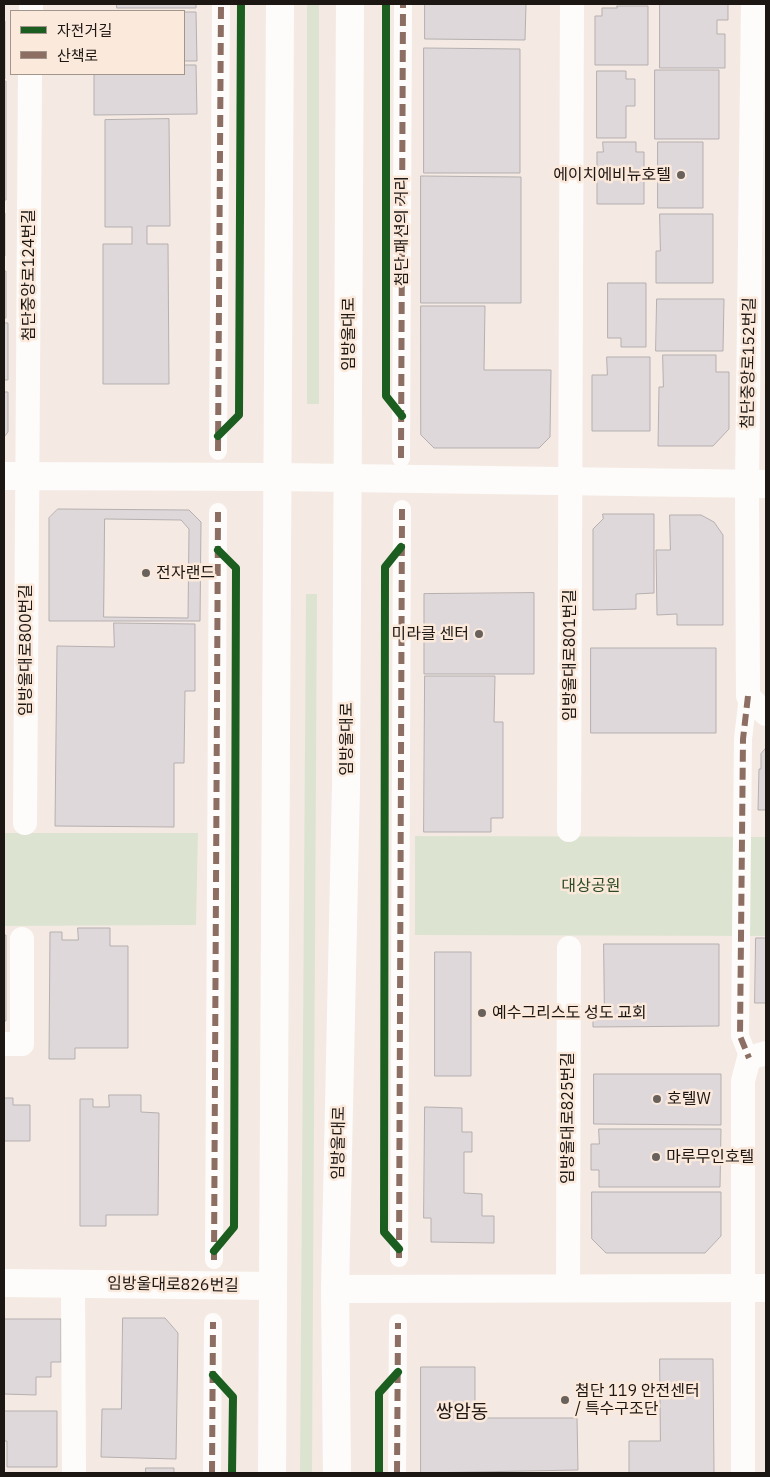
<!DOCTYPE html>
<html>
<head>
<meta charset="utf-8">
<style>
	body { margin:0 }
	#map { position:relative; width:770px; height:1477px; overflow:hidden; background:#f4eae3; font-family:"IBM Plex Sans","Noto Sans KR",sans-serif }
	canvas { display:block }
	.frame { position:absolute; inset:0; border:5px solid #1d1713; pointer-events:none }
	.legend { position:absolute; left:10px; top:10px; width:175px; height:65px; box-sizing:border-box; background:#fbe9dc; border:1px solid #a2958c; margin:0; padding:6px 9px; list-style:none; font-size:15px; color:#1d1713 }
	.legend li { display:flex; align-items:center; gap:10px; height:25px }
	.legend b { width:25px; border:1px solid #a2958c }
</style>
</head>
<body>
<div id="map">
<canvas width="770" height="1477"></canvas>
<div class="frame"></div>
<ul class="legend">
<li><b style="height:6px;background:#1b5e20"></b>자전거길</li>
<li><b style="height:6px;background:#8d6e63"></b>산책로</li>
</ul>
</div>
<script>
const c = document.querySelector('canvas').getContext('2d');
c.lineJoin = 'round';
function paint(path, color) {
  c.fillStyle = color;
  c.fill(path, 'evenodd');
}
function stroke(path, color, width, dash) {
  c.strokeStyle = color;
  c.lineWidth = width;
  c.lineCap = dash ? 'butt' : 'round';
  c.setLineDash(dash || []);
  c.stroke(path);
}
function label(font, color, halo, rows, align = 'center') {
  c.font = font + ' "IBM Plex Sans","Noto Sans KR",sans-serif';
  c.lineWidth = 5;
  c.setLineDash([]);
  c.textBaseline = 'middle';
  c.strokeStyle = halo;
  c.fillStyle = color;
  for (const [text, x, y, turn = 0] of rows) {
    c.save();
    c.translate(x, y);
    c.rotate((+turn || 0) * Math.PI / 180);
    c.textAlign = isNaN(turn) ? turn : align;
    if (halo) c.strokeText(text, 0, 0);
    c.fillText(text, 0, 0);
    c.restore();
  }
}
const green = new Path2D(`
	M 307,4 L 319,4 L 319,404 L 307,404 Z
	M 306,594 L 317,594 L 312,1473 L 300,1473 Z
	M 4,833 L 198,833 L 196,925 L 4,926 Z
	M 415,836 L 766,837 L 766,936 L 415,935 Z`);
const building = new Path2D(`
	M 117,4 L 196,4 L 196,8 L 117,8 Z
	M 425,4 L 526,4 L 525,40 L 425,39 Z
	M 660,4 L 728,4 L 728,20 L 717,20 L 717,34 L 725,34 L 725,68 L 660,68 Z
	M 617,6 L 648,6 L 648,65 L 595,65 L 595,16 L 602,16 L 602,8 L 617,8 Z
	M 184,12 L 196,12 L 197,61 L 184,61 Z
	M 4,21 L 5,21 L 5,79 L 4,79 Z
	M 424,48 L 520,49 L 520,173 L 424,173 Z
	M 184,65 L 196,65 L 197,114 L 94,115 L 94,74 L 184,74 Z
	M 655,70 L 719,70 L 719,139 L 655,139 Z
	M 597,71 L 626,71 L 626,79 L 635,79 L 635,106 L 626,106 L 626,138 L 597,138 Z
	M 4,81 L 6,81 L 6,200 L 4,200 Z
	M 169,119 L 170,226 L 147,226 L 147,244 L 168,244 L 169,384 L 103,384 L 103,244 L 132,244 L 132,227 L 105,227 L 105,120 Z
	M 603,142 L 636,142 L 636,152 L 644,152 L 644,204 L 597,204 L 597,152 L 603,152 Z
	M 658,142 L 703,142 L 703,208 L 658,208 Z
	M 421,176 L 521,177 L 521,303 L 421,303 Z
	M 4,213 L 5,213 L 5,256 L 4,256 Z
	M 660,214 L 713,214 L 713,283 L 656,283 L 656,251 L 660,251 Z
	M 4,271 L 6,271 L 6,318 L 4,318 Z
	M 608,283 L 646,283 L 646,347 L 621,347 L 621,338 L 608,338 Z
	M 657,299 L 724,299 L 723,351 L 656,351 Z
	M 421,306 L 485,306 L 484,370 L 551,370 L 550,437 L 539,448 L 434,448 L 421,435 Z
	M 4,323 L 8,323 L 8,380 L 4,380 Z
	M 663,355 L 716,355 L 716,372 L 729,372 L 729,429 L 713,446 L 658,446 L 659,387 L 663,387 Z
	M 607,357 L 650,357 L 650,431 L 592,431 L 592,375 L 607,375 Z
	M 4,392 L 8,392 L 8,432 L 4,437 Z
	M 58,509 L 189,510 L 201,522 L 200,621 L 49,621 L 49,518 Z
	M 603,514 L 654,514 L 654,593 L 636,594 L 636,609 L 593,610 L 593,529 L 603,519 Z
	M 670,515 L 701,515 L 714,522 L 723,535 L 723,625 L 677,625 L 677,614 L 657,615 L 656,550 L 670,550 Z
	M 105,519 L 181,520 L 189,529 L 188,618 L 104,617 Z
	M 534,593 L 534,674 L 424,674 L 424,594 Z
	M 114,623 L 195,624 L 195,691 L 185,691 L 184,763 L 174,763 L 174,827 L 55,826 L 57,646 L 114,647 Z
	M 591,648 L 716,648 L 716,733 L 591,733 Z
	M 425,676 L 495,676 L 494,722 L 503,722 L 503,818 L 491,818 L 491,832 L 424,832 Z
	M 766,748 L 766,810 L 758,810 L 759,769 L 761,769 L 761,754 Z
	M 78,928 L 110,928 L 110,946 L 128,946 L 128,1048 L 75,1048 L 75,1059 L 49,1059 L 50,932 L 62,932 L 62,940 L 78,940 Z
	M 4,935 L 6,935 L 6,1021 L 4,1021 Z
	M 756,938 L 766,938 L 766,1003 L 755,1003 Z
	M 604,944 L 719,944 L 719,1026 L 593,1027 L 593,1010 L 604,1010 Z
	M 435,952 L 471,952 L 471,1076 L 435,1076 Z
	M 594,1074 L 721,1074 L 721,1125 L 594,1124 Z
	M 109,1095 L 141,1095 L 141,1112 L 159,1113 L 158,1215 L 106,1215 L 106,1226 L 80,1226 L 80,1099 L 93,1099 L 93,1107 L 109,1107 Z
	M 4,1098 L 13,1098 L 13,1105 L 30,1105 L 30,1141 L 4,1141 Z
	M 425,1107 L 462,1108 L 462,1132 L 472,1132 L 472,1152 L 464,1152 L 464,1193 L 482,1194 L 482,1216 L 494,1216 L 494,1243 L 431,1242 L 431,1218 L 424,1218 Z
	M 599,1129 L 721,1129 L 720,1187 L 599,1187 L 599,1170 L 591,1170 L 591,1144 L 599,1144 Z
	M 592,1192 L 721,1192 L 721,1236 L 705,1253 L 606,1253 L 592,1239 Z
	M 123,1318 L 165,1318 L 178,1333 L 176,1459 L 101,1457 L 102,1409 L 121,1409 Z
	M 4,1319 L 61,1319 L 61,1362 L 51,1362 L 51,1377 L 36,1377 L 36,1395 L 4,1394 Z
	M 660,1359 L 713,1359 L 714,1473 L 629,1473 L 629,1441 L 660,1441 Z
	M 421,1367 L 475,1367 L 475,1418 L 577,1418 L 578,1470 L 421,1473 Z
	M 4,1411 L 57,1411 L 57,1467 L 7,1467 L 7,1441 L 4,1441 Z
	M 146,1468 L 174,1468 L 174,1473 L 146,1473 Z`);
const pedestrian = new Path2D(`
	M 218,451 L 221,4
	M 401,458 L 403,4
	M 748,696 L 743,739 L 740,1036 L 749,1058
	M 399,1258 L 402,509
	M 214,1260 L 218,512
	M 212,1473 L 213,1322
	M 397,1473 L 398,1323`);
const minor = new Path2D(`
	M 753,4 L 747,484 L 748,696 L 766,714
	M 31,11 L 31,4
	M 25,823 L 30,74
	M 569,830 L 572,4
	M 4,1044 L 22,1044 L 22,939
	M 73,1284 L 74,1473
	M 568,1288 L 569,948
	M 743,1473 L 743,1081 L 749,1058 L 766,1053`);
const tertiary = new Path2D(`
	M 4,476 L 279,477 L 766,484
	M 4,1283 L 272,1286
	M 335,1289 L 766,1288`);
const secondary = new Path2D(`
	M 272,1473 L 280,4
	M 337,1473 L 335,1289 L 346,786 L 350,4`);
const quiet = new Path2D(`
	M 218,451 L 221,4
	M 401,458 L 403,4
	M 748,696 L 743,739 L 740,1036 L 749,1058
	M 399,1258 L 402,509
	M 214,1260 L 218,512
	M 212,1473 L 213,1322
	M 397,1473 L 398,1323`);
const cycleway = new Path2D(`
	M 386,4 L 386,396 L 402,416
	M 218,436 L 239,415 L 241,4
	M 399,1249 L 384,1232 L 385,567 L 401,547
	M 214,1251 L 234,1227 L 236,568 L 218,550
	M 213,1375 L 233,1397 L 232,1473
	M 379,1473 L 379,1393 L 398,1372`);
const markers = [
	[681,175,5,"#68615c"],
	[146,573,5,"#68615c"],
	[479,634,5,"#68615c"],
	[482,1013,5,"#68615c"],
	[657,1099,5,"#68615c"],
	[656,1157,5,"#68615c"],
	[565,1400,5,"#68615c"]
];
const poiNames = [
	["에이치에비뉴호텔",671,175,"right"],
	["전자랜드",156,573],
	["미라클 센터",469,634,"right"],
	["예수그리스도 성도 교회",492,1013],
	["호텔W",667,1099],
	["마루무인호텔",666,1157],
	["첨단 119 안전센터",575,1391],
	["/ 특수구조단",575,1409]
];
const streetNames = [
	["첨단 패션의 거리",402,231,-90],
	["첨단중앙로124번길",29,275,-90],
	["임방울대로",349,334,-90],
	["첨단중앙로152번길",749,363,-89],
	["임방울대로800번길",26,650,-90],
	["임방울대로801번길",570,655,-90],
	["임방울대로",347,739,-90],
	["임방울대로825번길",568,1118,-90],
	["임방울대로",339,1143,-89],
	["임방울대로826번길",173,1285,1]
];
const parkNames = [
	["대상공원",591,886]
];
const quarterNames = [
	["쌍암동",462,1413]
];
paint(green, '#dce4d1');
paint(building, '#dfd8db');
stroke(building, '#b5afaf', 1);
stroke(pedestrian, '#fdfcfb', 18);
stroke(minor, '#fdfcfb', 24);
stroke(tertiary, '#fdfcfb', 28);
stroke(secondary, '#fdfcfb', 28);
stroke(quiet, '#8d6e63', 6, [12, 6]);
stroke(cycleway, '#1b5e20', 8);
for (const [x, y, r, color] of markers) {
  const dot = new Path2D();
  dot.arc(x, y, r, 0, 2 * Math.PI);
  c.fillStyle = color;
  c.fill(dot);
  stroke(dot, '#fbe9dc', 2);
}
label('16px', '#1d1713', '#fbe9dc', poiNames, 'left');
label('16px', '#1d1713', '#fbe9dc', streetNames);
label('16px', '#2c4b22', '#fbe9dc', parkNames);
label('19px', '#1d1713', '#fbe9dc', quarterNames);
</script>
</body>
</html>
